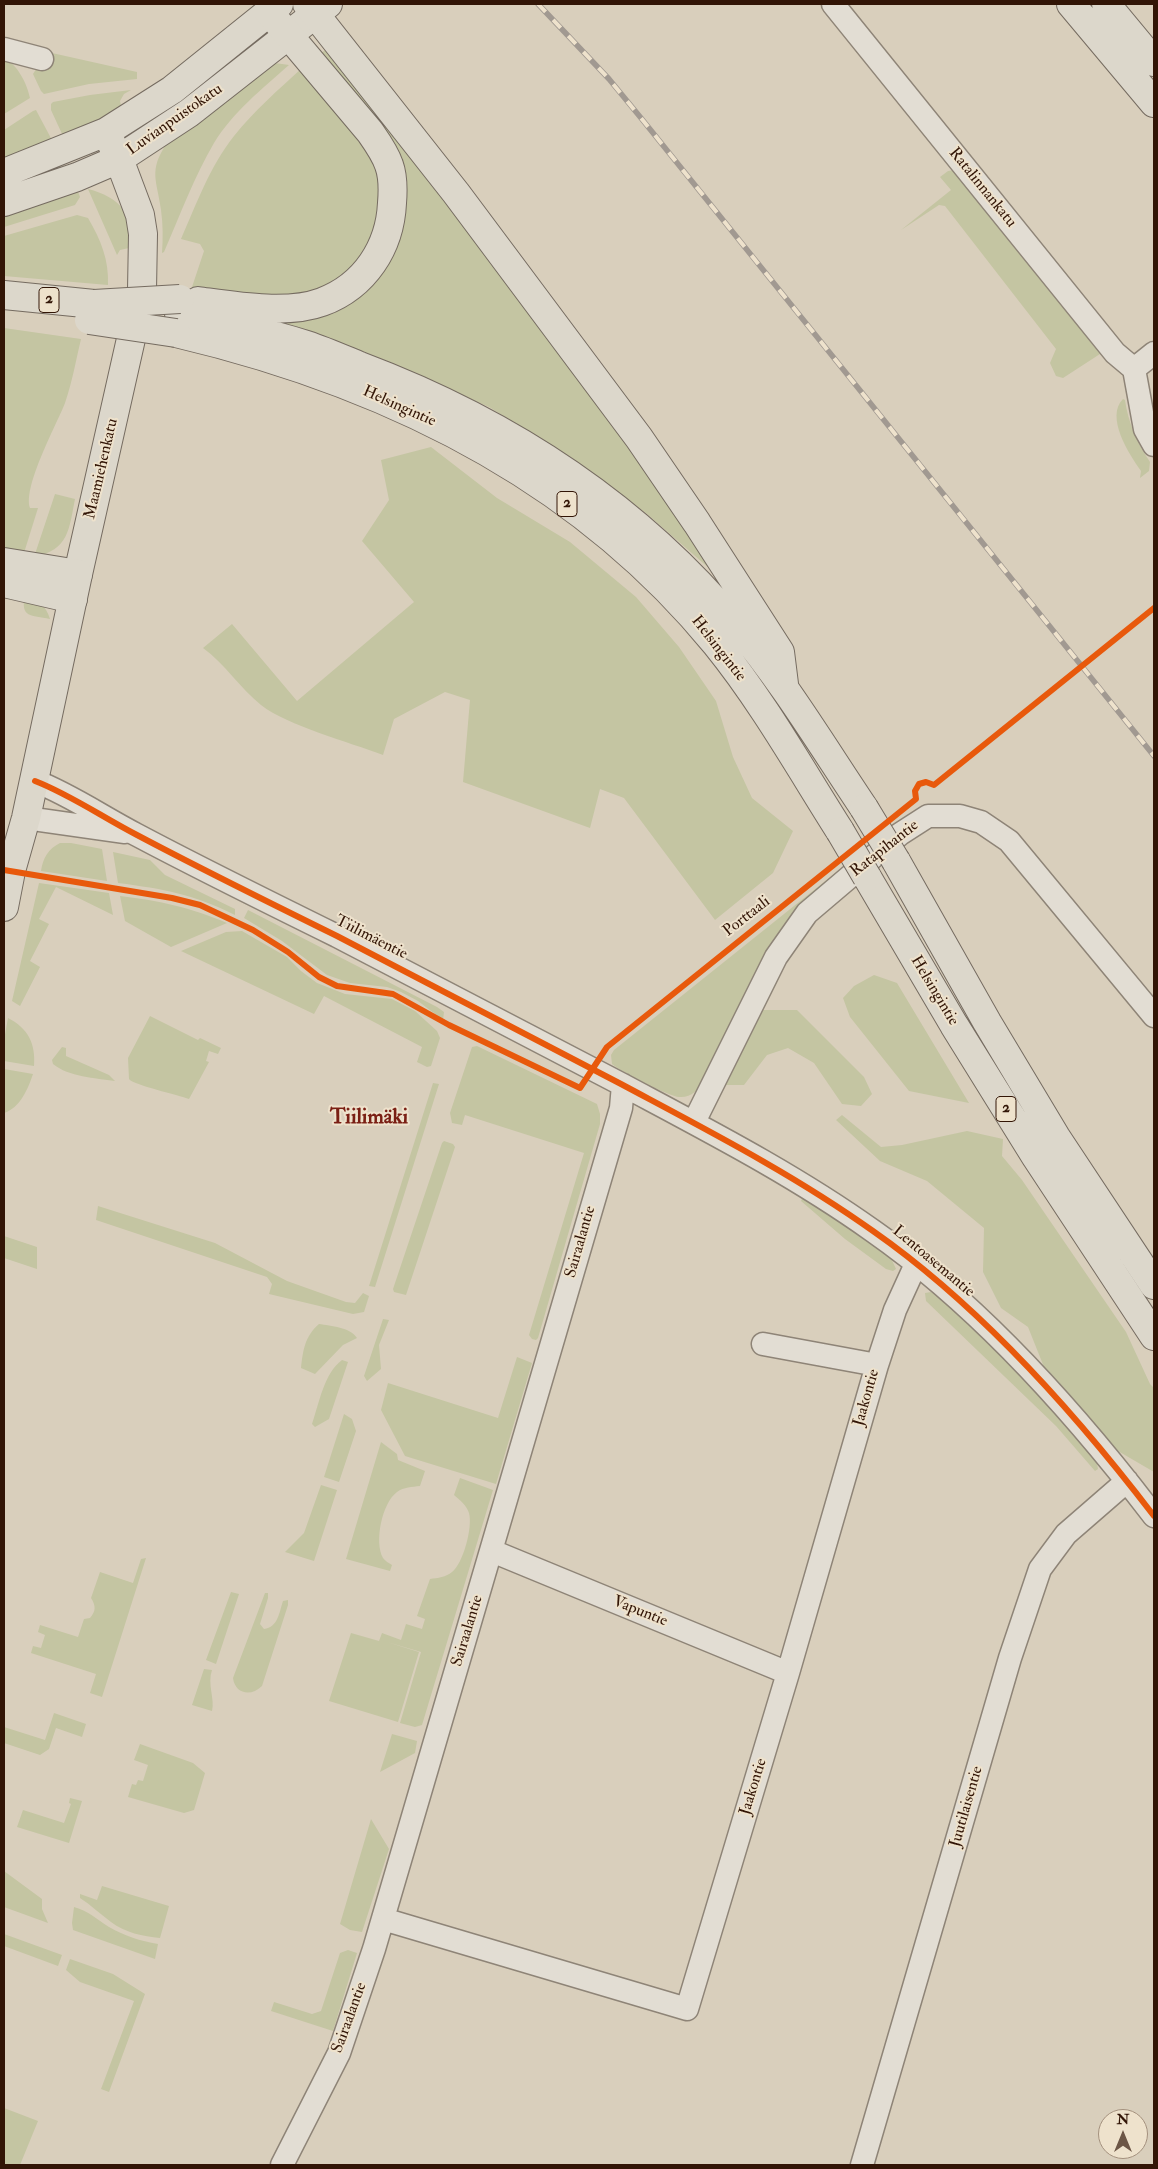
<!DOCTYPE html>
<html>
<head>
<meta charset="utf-8">
<style>
	body { margin:0 }
	#map { position:relative; width:1158px; height:2169px; overflow:hidden; background:#d9cfbc; font-family:"IM FELL Double Pica",serif }
	canvas { display:block }
	.frame { position:absolute; inset:0; border:5px solid #321506; pointer-events:none }
	.north { position:absolute; left:1098px; top:2109px; width:50px; height:50px; box-sizing:border-box; background:#eee2cc; border:1px solid #a3907d; border-radius:50%; rotate:0deg; font-size:14px; font-weight:700; line-height:20px; text-align:center; color:#321506 }
	.north::after { content:''; display:block; margin:auto; width:18px; height:22px; background:#6c5646; clip-path:polygon(50% 0,100% 100%,50% 72%,0 100%) }
</style>
</head>
<body>
<div id="map">
<canvas width="1158" height="2169"></canvas>
<div class="frame"></div>
<div class="north">N</div>
</div>
<script>
const c = document.querySelector('canvas').getContext('2d');
c.lineJoin = 'round';
function paint(path, color) {
  c.fillStyle = color;
  c.fill(path, 'evenodd');
}
function stroke(path, color, width, dash) {
  c.strokeStyle = color;
  c.lineWidth = width;
  c.lineCap = dash ? 'butt' : 'round';
  c.setLineDash(dash || []);
  c.stroke(path);
}
function label(font, color, halo, rows, align = 'center') {
  c.font = font + ' "IM FELL Double Pica",serif';
  c.lineWidth = 4;
  c.setLineDash([]);
  c.textBaseline = 'middle';
  c.strokeStyle = halo;
  c.fillStyle = color;
  for (const [text, x, y, turn = 0] of rows) {
    c.save();
    c.translate(x, y);
    c.rotate((+turn || 0) * Math.PI / 180);
    c.textAlign = isNaN(turn) ? turn : align;
    if (halo) c.strokeText(text, 0, 0);
    c.fillText(text, 0, 0);
    c.restore();
  }
}
const green = new Path2D(`
	M 325,50 L 334,57 L 579,369 L 738,604 L 710,569 L 647,514 L 572,458 L 489,407 L 396,365 L 314,336 L 236,313 L 339,305 L 402,189 L 318,56 Z
	M 52,53 L 137,72 L 137,79 L 89,84 L 44,94 L 41,91 L 33,74 C 37,66 47,61 52,53 Z
	M 4,58 C 17,64 27,83 30,98 L 4,114 Z
	M 275,63 L 289,65 C 263,88 232,113 214,143 C 194,177 180,215 164,252 L 162,253 C 163,238 163,224 161,210 C 157,180 148,171 167,143 L 267,67 Z
	M 302,68 L 316,78 L 380,169 L 384,218 L 347,279 L 298,299 L 191,290 L 204,251 L 200,244 L 181,239 C 196,205 210,166 234,136 C 254,111 278,90 302,68 Z
	M 131,90 L 124,94 L 120,101 L 122,110 L 63,136 L 51,110 L 51,104 L 53,102 L 90,95 Z
	M 36,110 L 53,142 L 4,165 L 4,130 L 33,111 Z
	M 954,170 L 1100,348 L 1100,354 L 1063,378 L 1056,376 L 1050,363 L 1056,349 L 945,206 L 939,205 L 901,230 L 951,190 L 940,177 L 948,171 Z
	M 77,189 L 80,197 L 75,205 L 4,227 L 4,215 Z
	M 88,189 C 119,197 137,215 129,248 L 120,250 L 117,255 Z
	M 77,215 L 88,218 C 101,240 109,260 108,285 L 4,276 L 4,236 Z
	M 4,328 L 81,339 C 76,360 72,383 65,403 C 56,426 23,486 30,508 L 38,508 L 23,556 L 4,552 Z
	M 1123,399 L 1125,400 C 1128,422 1137,443 1150,462 L 1149,471 L 1140,478 L 1141,471 C 1129,454 1105,417 1123,399 Z
	M 431,447 L 497,498 L 570,542 L 636,597 L 679,647 L 716,701 L 733,757 L 752,798 L 793,831 L 773,873 L 715,920 L 624,798 L 600,789 L 590,828 L 463,782 L 470,700 L 445,692 L 394,719 L 383,755 C 349,742 288,726 261,705 C 240,688 225,664 203,648 L 232,624 L 297,701 L 414,602 L 362,541 L 389,500 L 381,460 Z
	M 55,494 L 75,499 C 69,529 69,550 34,557 Z
	M 25,595 C 38,601 46,605 50,619 C 31,615 20,618 25,595 Z
	M 60,843 L 71,843 L 102,849 L 107,881 L 41,871 C 43,858 48,849 60,843 Z
	M 113,852 L 150,860 L 165,875 L 235,909 L 235,915 C 193,894 164,889 118,883 Z
	M 844,866 L 847,870 L 705,1082 C 698,1090 691,1098 679,1097 C 670,1097 620,1071 612,1064 L 611,1055 L 614,1050 Z
	M 39,883 L 109,893 L 113,915 L 56,887 L 39,919 L 49,924 L 30,961 L 40,967 L 20,1006 L 12,1001 Z
	M 120,896 C 161,901 189,907 227,923 L 171,947 L 125,921 Z
	M 248,910 L 437,1007 L 444,1012 L 443,1020 L 418,1001 L 401,992 L 387,987 L 350,983 L 327,975 L 282,941 L 244,918 Z
	M 242,931 L 287,957 L 301,971 L 317,983 L 345,994 L 392,999 L 415,1011 L 437,1031 L 440,1038 L 431,1066 L 427,1067 L 417,1062 L 422,1047 L 324,996 L 314,1014 L 181,951 L 226,932 Z
	M 874,975 L 897,983 L 969,1103 L 909,1091 L 850,1017 L 843,998 L 854,986 Z
	M 761,1010 L 797,1010 L 864,1077 L 872,1094 L 861,1106 L 842,1104 L 814,1063 L 788,1048 L 767,1055 L 744,1085 L 726,1085 Z
	M 150,1016 L 198,1040 L 200,1038 L 221,1048 L 218,1054 L 209,1051 L 206,1061 L 209,1062 L 189,1099 C 179,1095 133,1085 129,1079 L 128,1058 Z
	M 8,1018 C 28,1028 36,1044 34,1066 L 4,1061 L 4,1040 Z
	M 477,1046 L 597,1104 L 600,1114 L 600,1124 L 538,1338 L 536,1340 L 532,1339 L 529,1335 L 584,1153 L 465,1115 L 462,1125 L 452,1123 L 450,1113 L 472,1047 Z
	M 62,1047 L 66,1048 L 66,1056 L 109,1075 L 115,1081 C 95,1078 69,1077 53,1064 L 52,1060 Z
	M 4,1069 L 33,1074 C 28,1089 20,1108 4,1113 Z
	M 433,1083 L 439,1084 L 375,1287 L 369,1286 Z
	M 842,1115 L 881,1147 L 902,1145 L 967,1131 L 1003,1139 L 1002,1156 L 1022,1180 L 1126,1332 L 1150,1384 L 1154,1388 L 1154,1472 L 1118,1451 L 1046,1372 L 1028,1327 L 1001,1308 L 983,1272 L 984,1228 L 927,1181 L 880,1161 L 836,1120 Z
	M 444,1141 L 453,1144 L 455,1147 L 406,1295 L 394,1292 L 393,1289 L 442,1143 Z
	M 803,1196 L 890,1256 L 896,1269 L 893,1271 L 886,1269 L 845,1239 L 801,1201 Z
	M 98,1206 L 215,1243 L 287,1281 L 346,1302 L 355,1303 L 363,1293 L 369,1296 L 364,1312 L 353,1314 L 269,1294 L 272,1284 L 267,1277 L 96,1220 Z
	M 4,1236 L 37,1247 L 37,1269 L 4,1258 Z
	M 931,1292 L 943,1298 L 963,1315 L 1064,1418 L 1096,1458 L 1098,1469 L 1095,1471 L 1056,1426 L 926,1301 L 925,1293 Z
	M 383,1319 L 389,1320 L 379,1345 L 381,1369 L 367,1381 L 364,1376 Z
	M 319,1324 C 331,1326 350,1327 357,1338 L 343,1345 L 315,1374 L 301,1368 C 303,1350 305,1336 319,1324 Z
	M 517,1357 L 532,1363 L 496,1484 L 405,1456 L 381,1410 L 388,1383 L 498,1418 Z
	M 342,1360 L 348,1362 L 329,1419 L 315,1427 L 312,1424 C 319,1404 324,1373 342,1360 Z
	M 344,1414 L 352,1419 L 356,1431 L 339,1482 L 324,1477 Z
	M 381,1442 L 397,1454 L 398,1460 L 425,1471 L 420,1486 C 412,1487 404,1487 397,1492 C 382,1503 374,1542 383,1558 C 385,1561 389,1563 392,1565 L 390,1571 L 346,1559 Z
	M 460,1478 L 493,1490 L 422,1725 L 415,1727 L 400,1723 L 421,1652 L 387,1642 L 419,1652 L 398,1722 L 329,1701 L 351,1633 L 379,1641 L 382,1633 L 401,1640 L 406,1624 L 422,1629 L 425,1619 L 417,1616 L 430,1579 C 438,1578 446,1577 452,1572 C 463,1564 473,1527 469,1513 C 467,1506 460,1500 454,1495 Z
	M 321,1485 L 337,1490 L 314,1561 L 285,1552 L 304,1533 Z
	M 146,1558 L 102,1697 L 90,1693 L 96,1674 L 31,1653 L 33,1646 L 41,1648 L 45,1635 L 38,1632 L 40,1625 L 78,1637 L 84,1619 L 90,1618 C 96,1611 96,1606 91,1598 L 100,1572 L 133,1583 L 141,1559 Z
	M 231,1592 L 239,1594 L 216,1664 L 206,1660 Z
	M 265,1593 L 268,1593 L 268,1598 L 260,1624 L 264,1629 C 278,1627 279,1613 283,1601 L 288,1600 L 288,1605 L 262,1686 C 251,1697 235,1694 233,1678 Z
	M 204,1669 L 212,1670 C 207,1684 215,1699 212,1711 L 192,1705 Z
	M 54,1713 L 86,1724 L 82,1737 L 56,1728 L 49,1749 L 40,1755 L 4,1743 L 4,1727 L 45,1740 Z
	M 392,1734 L 417,1741 L 415,1753 L 380,1772 Z
	M 140,1744 L 193,1763 L 205,1773 L 194,1810 L 184,1813 L 128,1797 L 132,1784 L 136,1785 L 138,1780 L 143,1781 L 148,1765 L 134,1760 Z
	M 70,1798 L 82,1801 L 69,1843 L 17,1827 L 23,1810 L 64,1823 L 71,1804 L 69,1803 Z
	M 371,1819 L 389,1849 L 362,1932 L 350,1930 L 340,1924 Z
	M 4,1871 L 42,1899 L 42,1909 L 48,1923 L 4,1907 Z
	M 102,1886 L 169,1906 L 160,1938 C 143,1936 125,1933 111,1922 C 100,1914 91,1905 80,1898 L 80,1894 L 97,1900 Z
	M 74,1907 C 89,1911 96,1919 109,1927 C 125,1936 140,1941 158,1944 L 155,1959 L 73,1930 L 72,1923 Z
	M 4,1934 L 62,1955 L 58,1966 L 4,1946 Z
	M 348,1950 L 357,1953 L 333,2031 L 271,2011 L 274,2002 L 312,2014 L 321,2011 L 340,1953 Z
	M 70,1959 L 113,1974 L 145,1994 L 109,2092 L 101,2089 L 134,2001 L 80,1982 L 66,1970 Z
	M 4,2108 L 38,2121 L 20,2165 L 4,2165 Z`);
const minor = new Path2D(`
	M 833,4 L 1115,353 L 1134,369
	M 4,49 L 42,59
	M 1134,369 L 1145,429 L 1154,445
	M 1134,369 L 1154,353
	M 35,781 C 71,795 102,817 137,835 C 203,870 270,903 337,936 C 432,985 526,1035 621,1084 C 707,1130 793,1174 873,1231 C 979,1305 1076,1414 1154,1516
	M 26,818 L 125,832
	M 694,1122 L 776,957 L 807,913 L 900,834 L 928,816 L 960,816 L 981,822 L 1009,841 L 1154,1016
	M 763,1344 L 877,1365
	M 492,1551 L 788,1673
	M 383,1919 L 687,2009 L 788,1673 L 877,1365 L 895,1310 L 916,1264
	M 282,2165 L 339,2053 L 374,1949 L 621,1108 L 623,1085
	M 862,2165 L 1010,1658 L 1040,1569 L 1066,1534 L 1127,1481`);
const major = new Path2D(`
	M 1071,4 L 1154,103
	M 1106,4 L 1154,62
	M 4,173 L 106,132 L 172,90 L 279,4
	M 4,202 L 77,177 L 119,159 L 189,113 L 328,4
	M 4,907 L 11,871 L 26,818 L 78,574 L 142,290 L 143,234 L 140,215 L 119,159 L 106,132`);
const highway = new Path2D(`
	M 307,4 L 456,193 L 639,438 L 697,523 L 780,652 L 784,684
	M 4,295 L 94,304
	M 198,301 C 235,306 287,315 322,302 C 365,286 390,247 392,203 C 393,191 393,176 389,165 C 385,153 377,142 370,132 L 269,12
	M 179,314 C 222,323 265,332 307,345 C 325,351 343,359 360,366 C 506,421 635,504 736,625 C 784,682 823,747 864,808
	M 176,333 C 384,382 578,475 716,644 C 763,702 800,768 840,831
	M 4,562 L 78,574
	M 4,583 L 73,599
	M 896,861 L 987,1022 L 1056,1137 L 1154,1285
	M 867,877 L 954,1025 L 1036,1157 L 1154,1336`);
const rail = new Path2D(`
	M 538,4 L 609,79 L 641,118 L 1154,756`);
const highwayBridge = new Path2D(`
	M 94,304 L 180,299
	M 89,320 L 176,333
	M 864,808 L 896,861
	M 840,831 L 867,877`);
const cycleway = new Path2D(`
	M 35,781 C 71,795 102,817 137,835 C 203,870 270,903 337,936 C 432,985 526,1035 621,1084 C 707,1130 793,1174 873,1231 C 979,1305 1076,1414 1154,1516
	M 4,870 L 172,898 L 200,905 L 253,930 L 288,952 L 319,977 L 337,986 L 393,994 L 449,1025 L 580,1088 L 607,1047 L 916,799 L 915,791 L 919,784 L 926,782 L 934,785 L 1154,608`);
const shields = [
	[49,300,20],
	[567,504,20],
	[1006,1109,20]
];
const shieldNames = [
	["2",49,300],
	["2",567,504],
	["2",1006,1109]
];
const streetNames = [
	["Luvianpuistokatu",175,120,-35],
	["Ratalinnankatu",982,188,51],
	["Helsingintie",399,407,24],
	["Maamiehenkatu",102,469,-77],
	["Helsingintie",718,649,52],
	["Ratapihantie",885,849,-38],
	["Porttaali",747,917,-38],
	["Tiilimäentie",371,938,27],
	["Helsingintie",934,991,59],
	["Sairaalantie",581,1242,-74],
	["Lentoasemantie",933,1262,40],
	["Jaakontie",867,1398,-74],
	["Vapuntie",640,1612,22],
	["Sairaalantie",468,1631,-73],
	["Jaakontie",754,1787,-73],
	["Juutilaisentie",967,1807,-74],
	["Sairaalantie",350,2018,-70]
];
const districtNames = [
	["Tiilimäki",369,1118]
];
paint(green, '#c4c5a2');
stroke(minor, '#8e8477', 25);
stroke(major, '#756b60', 30);
stroke(highway, '#756b60', 30);
stroke(minor, '#e2ddd3', 22);
stroke(major, '#dcd7cb', 28);
stroke(highway, '#dcd7cb', 28);
stroke(rail, '#a19991', 5.5);
stroke(rail, '#eee2cc', 4, [11]);
stroke(highwayBridge, '#756b60', 30, []);
stroke(highwayBridge, '#dcd7cb', 28);
stroke(cycleway, '#e8590c', 6);
for (const [x, y, w] of shields) {
  const box = new Path2D();
  box.roundRect(x - w / 2, y - 12.5, w, 25, 4);
  c.fillStyle = '#eee2cc';
  c.fill(box);
  stroke(box, '#321506', 1);
}
label('bold 15px', '#321506', null, shieldNames);
label('16px', '#321506', '#eee2cc', streetNames);
label('bold 21px', '#7a1f14', '#eee2cc', districtNames);
</script>
</body>
</html>
